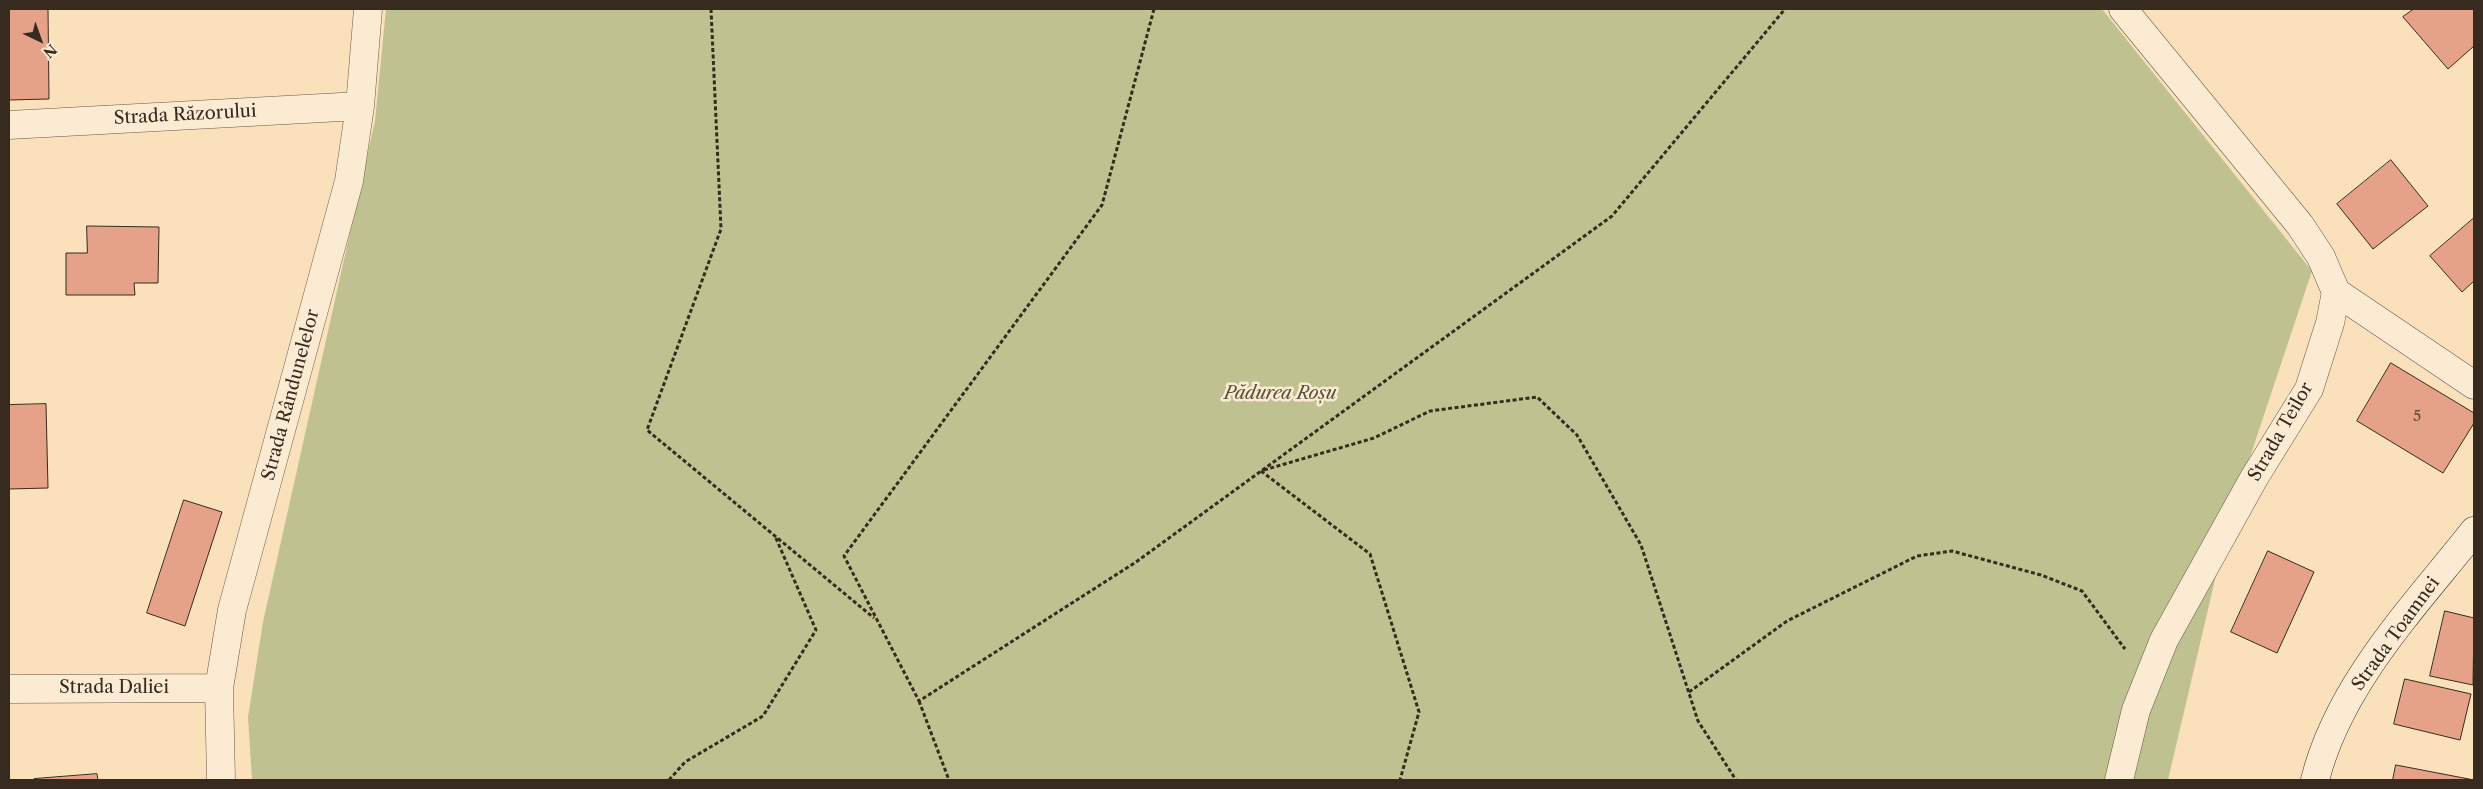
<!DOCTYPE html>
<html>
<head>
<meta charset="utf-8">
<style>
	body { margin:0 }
	#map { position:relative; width:2483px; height:789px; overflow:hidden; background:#fae0bb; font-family:"Libre Caslon Text",serif }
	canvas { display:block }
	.frame { position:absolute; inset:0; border:10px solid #372b1f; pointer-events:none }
	.north { position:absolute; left:15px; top:15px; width:50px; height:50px; -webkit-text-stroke:4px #fcebd3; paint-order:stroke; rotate:138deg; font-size:14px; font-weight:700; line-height:20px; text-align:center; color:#372b1f }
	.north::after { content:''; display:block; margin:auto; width:18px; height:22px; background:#372b1f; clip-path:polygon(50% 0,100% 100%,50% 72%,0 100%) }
</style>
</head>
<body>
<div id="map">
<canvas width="2483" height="789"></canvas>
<div class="frame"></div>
<div class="north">N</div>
</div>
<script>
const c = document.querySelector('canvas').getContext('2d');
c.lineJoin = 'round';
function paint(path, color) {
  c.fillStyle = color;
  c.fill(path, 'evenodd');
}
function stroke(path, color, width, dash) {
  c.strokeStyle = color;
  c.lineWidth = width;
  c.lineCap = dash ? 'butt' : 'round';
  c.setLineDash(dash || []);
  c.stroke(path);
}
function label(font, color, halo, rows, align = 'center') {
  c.font = font + ' "Libre Caslon Text",serif';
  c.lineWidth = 5;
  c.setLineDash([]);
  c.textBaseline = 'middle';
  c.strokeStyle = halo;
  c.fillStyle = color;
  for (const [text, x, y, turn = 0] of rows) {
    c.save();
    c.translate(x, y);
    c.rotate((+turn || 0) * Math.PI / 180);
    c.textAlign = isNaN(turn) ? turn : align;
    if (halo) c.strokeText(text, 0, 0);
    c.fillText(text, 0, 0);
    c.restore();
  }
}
const green = new Path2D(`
	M 386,9 L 2102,9 L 2312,271 L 2229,520 L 2168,780 L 252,780 L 248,717 L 263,622 L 375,121 Z`);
const building = new Path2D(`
	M 9,9 L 48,9 L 49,99 L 9,100 Z
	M 2414,9 L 2474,9 L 2474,46 L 2448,69 L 2403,17 Z
	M 2391,160 L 2428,206 L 2373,249 L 2337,204 Z
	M 2474,218 L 2474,281 L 2462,292 L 2430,256 Z
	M 87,226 L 159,227 L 158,283 L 134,283 L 135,295 L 66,295 L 66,253 L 87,253 Z
	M 2391,363 L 2474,413 L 2474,423 L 2443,473 L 2357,421 Z
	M 46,404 L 48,488 L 9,489 L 9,405 Z
	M 184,500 L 222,512 L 185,626 L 147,613 Z
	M 2268,551 L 2314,572 L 2277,653 L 2231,632 Z
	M 2445,611 L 2474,618 L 2473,685 L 2430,676 Z
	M 2405,679 L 2471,694 L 2460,740 L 2394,724 Z
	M 2396,765 L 2474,780 L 2393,780 Z
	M 97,774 L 98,780 L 34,780 L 34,779 Z`);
const path = new Path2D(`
	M 711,9 L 721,229 L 647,430 L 874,618
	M 1154,9 L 1102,205 L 844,556 L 919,701 L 1136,562 L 1612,216 L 1785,9
	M 1264,470 L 1374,438 L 1430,411 L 1537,397 L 1577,435 L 1641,545 L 1698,721 L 1736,780
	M 1261,471 L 1370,554 L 1419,712 L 1400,780
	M 1689,692 L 1787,621 L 1917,556 L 1952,551 L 2041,575 L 2082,591 L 2125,649
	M 919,701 L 949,780
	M 669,780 L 685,762 L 763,716 L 816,630 L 775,536`);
const street = new Path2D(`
	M 9,125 L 360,106
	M 2336,292 L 2474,385
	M 9,689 L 219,688
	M 221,780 L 219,688 L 232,610 L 349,181 L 360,106 L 368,9
	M 2119,780 L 2136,710 L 2164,640 L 2254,478 L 2309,389 L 2330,323 L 2336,292 L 2321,257 L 2300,225 L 2123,9`);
const secondary = new Path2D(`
	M 2315,780 C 2339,684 2414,607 2474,531`);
const numberNames = [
	["5",2417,417]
];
const streetNames = [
	["Strada Răzorului",185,115,-3],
	["Strada Rândunelelor",291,395,-75],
	["Strada Teilor",2281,432,-60],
	["Strada Toamnei",2396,634,-54],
	["Strada Daliei",114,688]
];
const parkNames = [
	["Pădurea Roșu",1280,394]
];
paint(green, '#bfc290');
paint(building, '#e5a288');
stroke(building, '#372b1f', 1);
stroke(street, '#685846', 29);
stroke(secondary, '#372b1f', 29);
stroke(path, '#372b1f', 3, [4, 2.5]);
stroke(street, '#fcebd3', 28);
stroke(secondary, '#fcebd3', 28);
label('15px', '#624939', null, numberNames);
label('18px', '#372b1f', '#fcebd3', streetNames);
label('italic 18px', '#59513b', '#fcebd3', parkNames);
</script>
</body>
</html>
